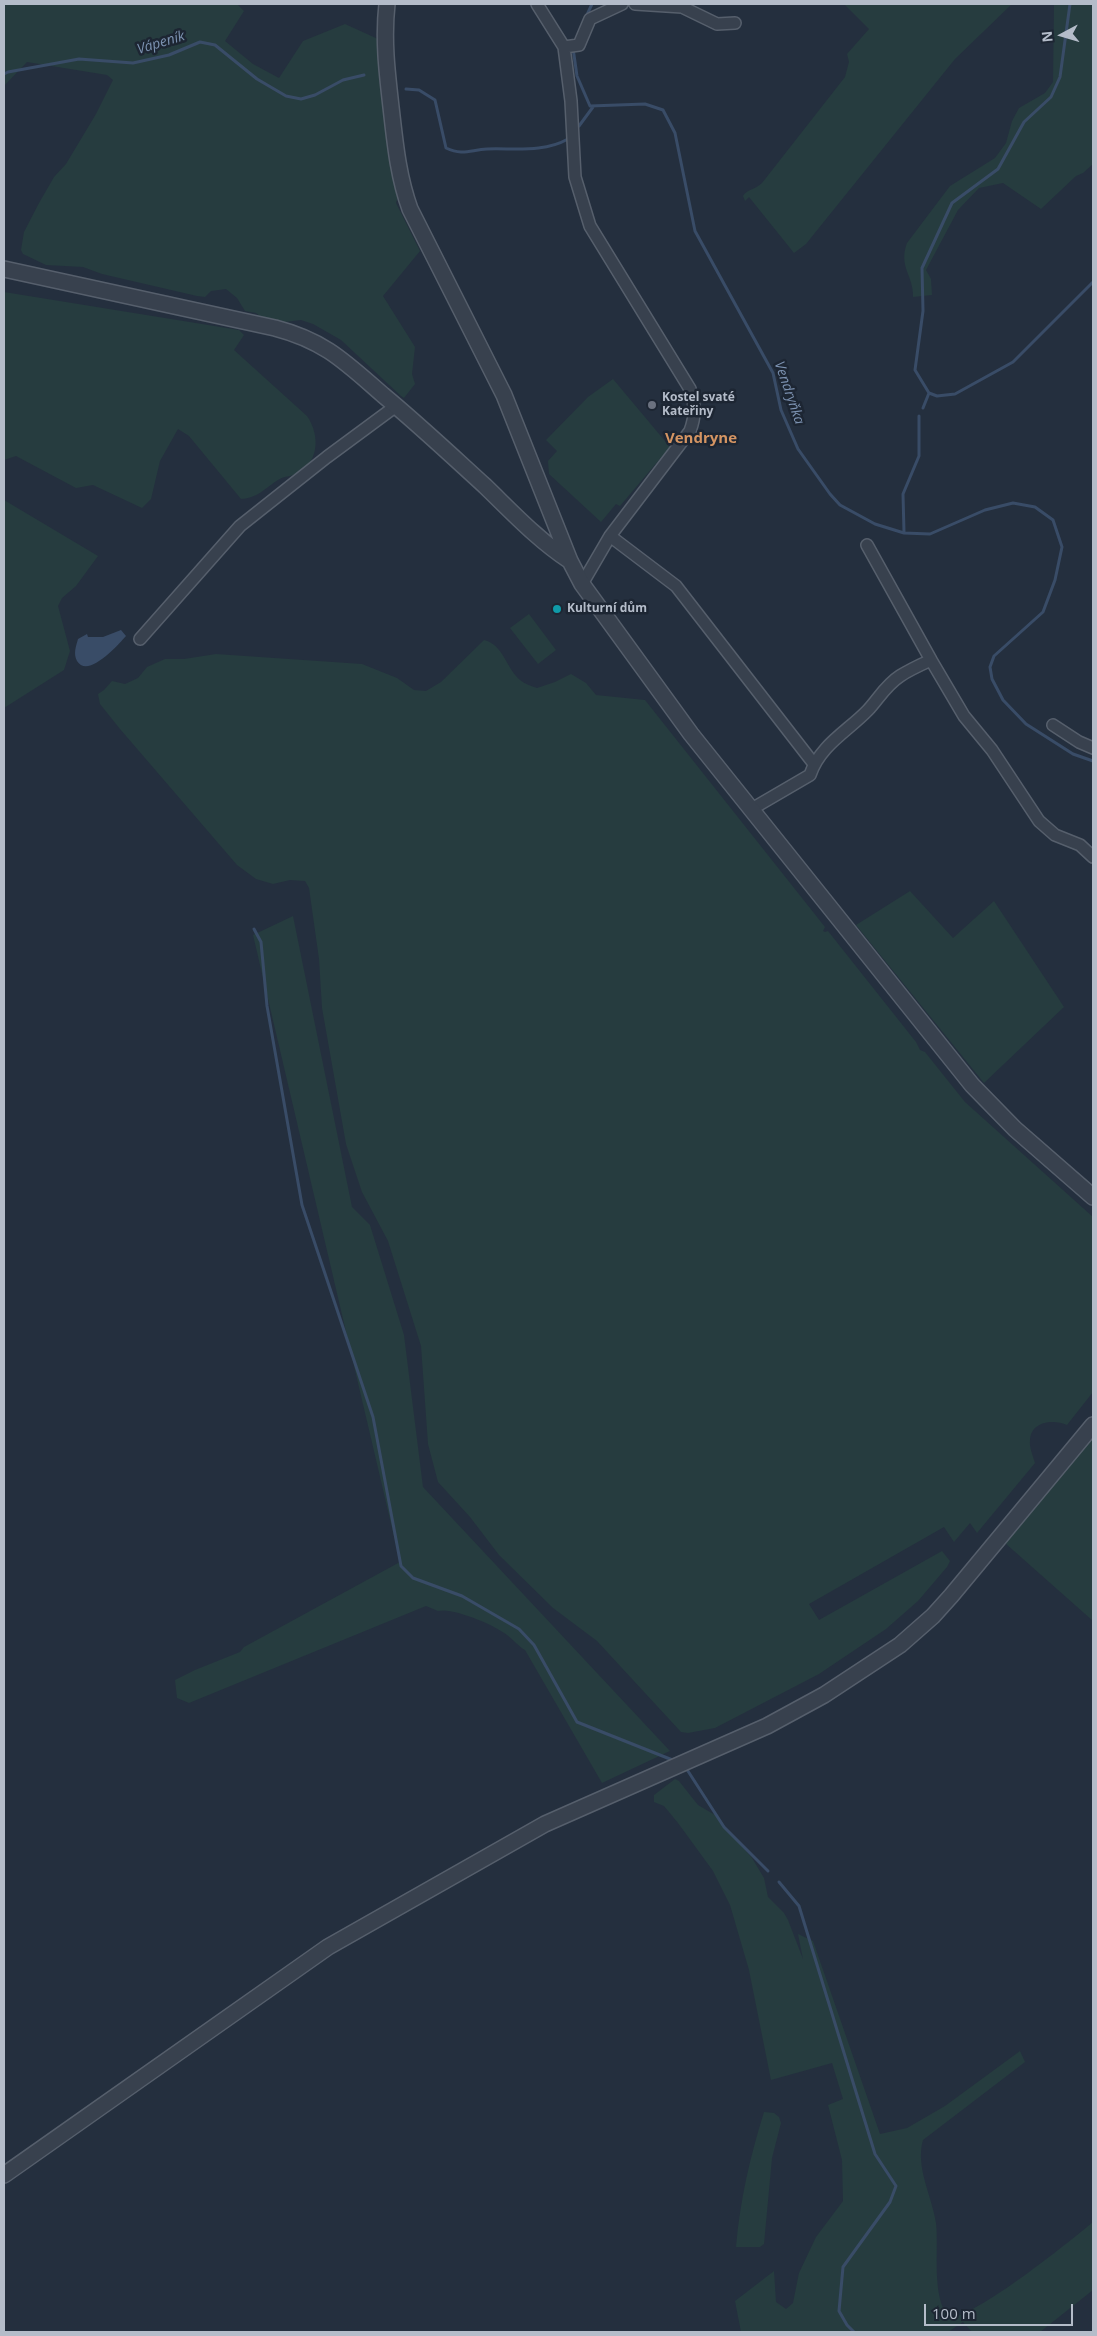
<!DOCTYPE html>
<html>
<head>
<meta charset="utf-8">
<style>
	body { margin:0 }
	#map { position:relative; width:1097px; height:2336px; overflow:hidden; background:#242f3e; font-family:"Open Sans",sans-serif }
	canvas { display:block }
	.frame { position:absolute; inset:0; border:5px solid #b4bcc9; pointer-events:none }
	.north { position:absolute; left:1037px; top:10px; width:50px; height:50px; -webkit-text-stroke:4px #1d2633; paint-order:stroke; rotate:264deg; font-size:14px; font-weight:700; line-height:20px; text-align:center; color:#b4bcc9 }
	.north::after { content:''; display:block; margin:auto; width:18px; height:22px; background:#b4bcc9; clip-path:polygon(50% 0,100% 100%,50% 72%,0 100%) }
	.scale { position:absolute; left:924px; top:2304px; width:149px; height:22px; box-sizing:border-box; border:2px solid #b4bcc9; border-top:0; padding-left:6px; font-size:15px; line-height:18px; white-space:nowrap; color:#b4bcc9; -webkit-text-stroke:4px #1d2633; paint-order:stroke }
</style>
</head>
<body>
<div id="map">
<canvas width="1097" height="2336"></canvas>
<div class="frame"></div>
<div class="north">N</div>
<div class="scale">100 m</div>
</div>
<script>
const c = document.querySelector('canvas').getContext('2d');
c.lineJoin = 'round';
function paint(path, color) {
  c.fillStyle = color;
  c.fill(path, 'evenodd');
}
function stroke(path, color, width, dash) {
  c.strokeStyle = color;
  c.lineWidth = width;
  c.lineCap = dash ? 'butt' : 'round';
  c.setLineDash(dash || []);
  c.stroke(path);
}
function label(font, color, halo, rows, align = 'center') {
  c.font = font + ' "Open Sans",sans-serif';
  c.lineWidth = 5;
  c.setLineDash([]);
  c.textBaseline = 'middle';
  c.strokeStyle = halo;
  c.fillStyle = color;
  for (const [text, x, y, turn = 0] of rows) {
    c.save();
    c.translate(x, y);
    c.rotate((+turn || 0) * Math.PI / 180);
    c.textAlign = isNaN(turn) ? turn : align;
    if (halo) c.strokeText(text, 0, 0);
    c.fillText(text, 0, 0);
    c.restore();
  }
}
const green = new Path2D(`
	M 4,4 L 237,4 L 244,11 L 225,41 L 253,64 L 279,78 L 303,41 L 345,24 L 378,39 L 399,192 L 396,203 L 420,251 L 383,296 L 415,347 L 412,374 L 415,384 L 404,398 L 401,396 L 341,340 L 313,324 L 301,320 L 277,323 L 261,317 L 256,313 L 245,311 L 237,298 L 226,289 L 211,291 L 205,297 L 197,296 L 102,274 L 83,267 L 46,265 L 23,254 L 21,250 L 24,232 L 39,203 L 54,177 L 66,164 L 96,114 L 113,80 L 107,75 L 27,62 L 4,86 Z
	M 844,4 L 1012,4 L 955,59 L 806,244 L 794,253 L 749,197 L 745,201 L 743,196 C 746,190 756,189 762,183 L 845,77 L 849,62 L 847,54 L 869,29 Z
	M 1054,4 L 1093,4 L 1093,164 L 1083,173 L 1076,176 L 1041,209 L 1003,183 L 979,188 L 958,210 L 926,270 L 931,279 L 932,295 L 913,297 C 914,276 898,267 907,243 L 950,186 L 995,158 L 1006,143 L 1012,121 L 1019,108 L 1045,93 L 1053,82 Z
	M 4,292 L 239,330 L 244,335 L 234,350 L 307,416 C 321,436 319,466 293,475 C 288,477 284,476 278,480 C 265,488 258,498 241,499 L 189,436 L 178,429 L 160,461 L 151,499 L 142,508 L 93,485 L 76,488 L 16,456 L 4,460 Z
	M 613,379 L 670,447 L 620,506 L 616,504 L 601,522 L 549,474 L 548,461 L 557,451 L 546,440 L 588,397 Z
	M 4,500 L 98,556 L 76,586 L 62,598 L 58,606 L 70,651 L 64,670 L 4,708 Z
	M 529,614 L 556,650 L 538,664 L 510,628 Z
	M 484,640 C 503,644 506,668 520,680 C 525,684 531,686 537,688 L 555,682 L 571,674 L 586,683 L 596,695 L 645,700 L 825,927 L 823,931 L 825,932 L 828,931 L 916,1042 L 920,1050 L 925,1052 L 965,1102 L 1093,1217 L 1093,1392 L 1067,1425 C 1054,1419 1031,1421 1030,1440 C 1029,1447 1033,1456 1035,1463 L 977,1533 L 970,1523 L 954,1542 L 944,1527 L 809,1604 L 819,1620 L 942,1551 L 950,1561 L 947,1567 L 918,1601 L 886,1629 L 819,1674 L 715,1728 L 688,1733 L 681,1732 L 597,1641 L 553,1608 L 499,1555 L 470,1517 L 438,1482 L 428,1444 L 421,1346 L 388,1241 L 362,1192 L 346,1144 L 322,1008 L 319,959 L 309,888 L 305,881 L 290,880 L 273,884 L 256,879 L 237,865 L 120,729 L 100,704 L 98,694 L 104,690 L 112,681 L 125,684 L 138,678 L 147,667 L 165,659 L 184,659 L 216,654 L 362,664 L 397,678 L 414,690 L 426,691 L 441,682 Z
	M 910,891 L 953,938 L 994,901 L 1064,1007 L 984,1083 L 856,925 Z
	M 293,916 L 352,1207 L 370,1225 L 404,1335 L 423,1487 L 670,1751 L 602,1783 L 525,1650 C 518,1646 514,1640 507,1635 C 495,1625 452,1607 438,1611 L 426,1606 L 189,1703 L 177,1698 L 175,1680 L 195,1670 L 240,1652 L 244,1647 L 400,1562 L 253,935 Z
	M 1093,1437 L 1093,1621 L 1005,1543 Z
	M 675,1779 L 679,1781 L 698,1805 L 715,1815 L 752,1858 L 764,1878 L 768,1897 L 784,1913 L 788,1920 L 803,1959 L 798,1934 L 813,1941 L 880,2134 L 907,2128 L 945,2106 L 1020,2051 L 1025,2062 L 923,2140 C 915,2167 932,2196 936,2223 C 939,2250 931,2296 949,2318 C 977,2316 1068,2243 1093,2222 L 1093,2290 L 1040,2332 L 972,2332 L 963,2322 L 948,2332 L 741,2332 L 735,2301 L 774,2271 L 776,2302 L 786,2309 L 793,2303 L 799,2273 L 816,2237 L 843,2201 L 842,2160 L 828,2105 L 843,2099 L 832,2063 L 771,2080 L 749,1970 L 730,1905 L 713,1871 L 678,1823 L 664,1806 L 654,1802 L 654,1795 Z
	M 764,2112 L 774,2113 L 779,2117 L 781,2123 L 772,2158 L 764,2244 L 760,2247 L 736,2247 C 740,2200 750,2157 764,2112 Z`);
const water = new Path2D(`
	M 121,630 L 126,636 C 118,645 88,679 77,661 C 73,654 76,646 78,639 L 87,634 L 88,637 L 103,637 Z`);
const stream = new Path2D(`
	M 586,17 L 592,4
	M 573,48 L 577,76 L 590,106 L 645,104 L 663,110 L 675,133 L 695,231 L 773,373 L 781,410 L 798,449 L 830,494 L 840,505 L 875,524 L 904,533 L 930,534 L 985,510 L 1013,503 L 1035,507 L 1053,520 L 1062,547 L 1055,580 L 1043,612 L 994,656 L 990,667 L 992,679 L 1003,700 L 1026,724 L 1073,754 L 1093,761
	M 4,74 L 8,72 L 79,59 L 133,63 L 169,55 L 200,42 L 215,45 L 257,79 L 286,96 L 301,99 L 315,95 L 343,80 L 364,75
	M 406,89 L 419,90 L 435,100 L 446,148 C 463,156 470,150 487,149 C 515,148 543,153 568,139
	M 579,126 L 593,107
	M 929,393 L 937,396 L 955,394 L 1013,362 L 1093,282
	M 923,408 L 929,393 L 915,370 L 923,311 L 922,268 L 952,203 L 998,169 L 1024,122 L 1051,97 L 1060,77 L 1070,4
	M 904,532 L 903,494 L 919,456 L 919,416
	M 254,929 L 261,942 L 267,1006 L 302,1205 L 373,1417 L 401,1566 L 413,1578 L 462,1596 L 519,1629 L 534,1645 L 577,1722 L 675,1761
	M 686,1768 L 724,1827 L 768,1871
	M 779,1882 L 799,1906 L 875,2154 L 896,2186 L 890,2202 L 843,2267 L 839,2311 L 847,2325 L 854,2332`);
const minor = new Path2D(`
	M 537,4 L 564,47 L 571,101 L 575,177 L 590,226 L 690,389 C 695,405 696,415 690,431 L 610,536 L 582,584
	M 635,4 L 682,7 L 717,24 L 735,23
	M 564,47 L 579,45 L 590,19 L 622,4
	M 610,536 L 676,586 L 814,764
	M 867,545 L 931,660
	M 140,639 L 240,526 L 327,457 L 396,406
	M 1053,725 L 1079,742 L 1093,748
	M 750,810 L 810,775 C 820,745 848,731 868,710 C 879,698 886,685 900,676 C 909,670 920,665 931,660 L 964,716 L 992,750 L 1039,821 L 1055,835 L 1080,845 L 1093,857`);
const tertiary = new Path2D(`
	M 387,4 C 383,39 387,72 391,107 C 395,142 398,176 410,209 L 504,395 L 570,561 L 582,584 L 691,734 L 972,1085 L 1015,1129 L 1093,1197
	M 4,269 L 275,328 C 325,341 345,362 383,395 C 418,424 451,455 485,486 C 512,512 538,540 570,561
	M 4,2175 L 328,1947 L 545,1824 L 767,1726 L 824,1695 L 900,1645 L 933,1616 L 951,1596 L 1093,1425`);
const markers = [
	[652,405,5,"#6b7280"],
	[557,609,5,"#0f9aa8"]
];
const poiNames = [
	["Kostel svaté",662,398],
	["Kateřiny",662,412],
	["Kulturní dům",567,609]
];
const waterNames = [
	["Vápeník",161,43,-17],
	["Vendryňka",789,393,71]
];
const quarterNames = [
	["Vendryne",701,439]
];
paint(green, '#263c3f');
paint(water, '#394c67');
stroke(stream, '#394c67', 3);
stroke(minor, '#565f6c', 14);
stroke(tertiary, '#565f6c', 18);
stroke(minor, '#38414e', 11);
stroke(tertiary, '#38414e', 15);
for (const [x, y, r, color] of markers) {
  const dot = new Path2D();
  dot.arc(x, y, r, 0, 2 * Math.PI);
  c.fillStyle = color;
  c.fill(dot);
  stroke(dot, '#1d2633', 2);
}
label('bold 12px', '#b4bcc9', '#1d2633', poiNames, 'left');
label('italic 14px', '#7c92b1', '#1d2633', waterNames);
label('bold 15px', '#d59563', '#1d2633', quarterNames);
</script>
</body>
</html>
